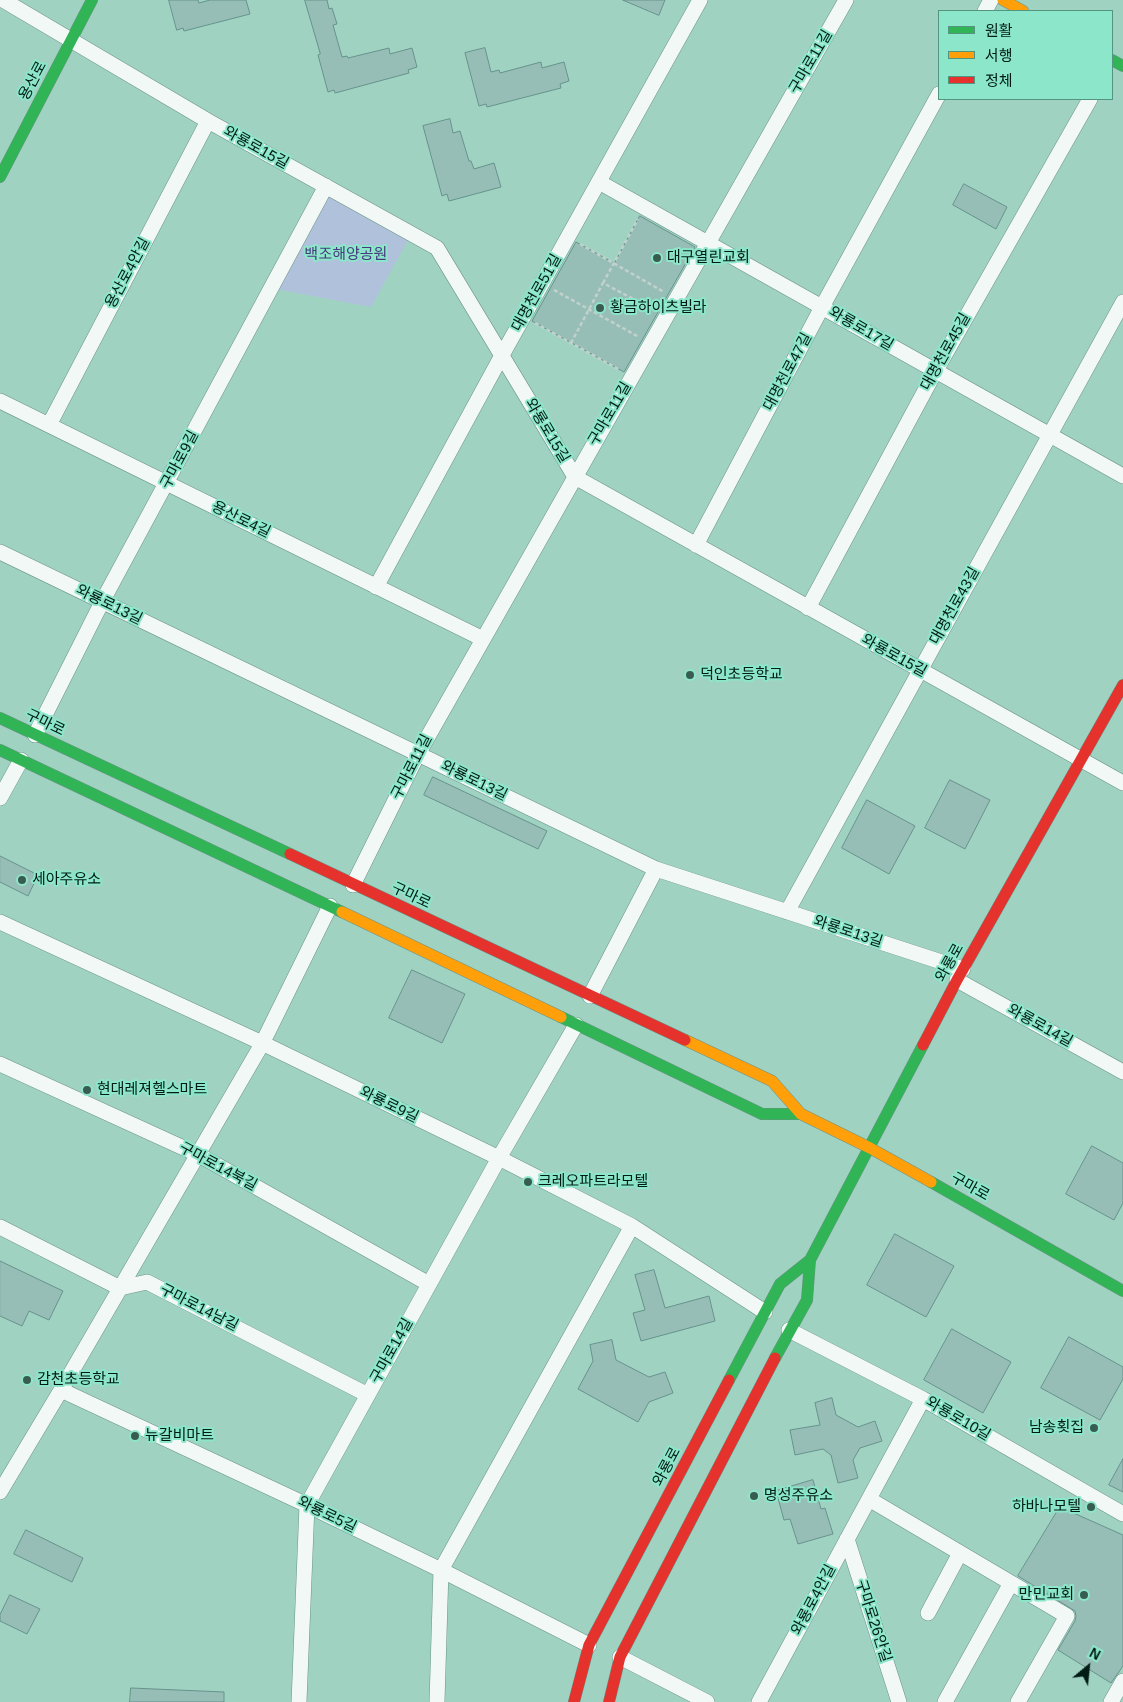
<!DOCTYPE html>
<html>
<head>
<meta charset="utf-8">
<style>
	body { margin:0 }
	#map { position:relative; width:1123px; height:1702px; overflow:hidden; background:#a0d2c2; font-family:Helvetica,"Noto Sans KR",sans-serif }
	canvas { display:block }
	.legend { position:absolute; left:938px; top:10px; width:175px; height:90px; box-sizing:border-box; background:#8ce6c9; border:1px solid #549581; margin:0; padding:6px 9px; list-style:none; font-size:15px; color:#011c14 }
	.legend li { display:flex; align-items:center; gap:10px; height:25px }
	.legend b { width:25px; border:1px solid #549581 }
	.north { position:absolute; left:1063px; top:1642px; width:50px; height:50px; -webkit-text-stroke:4px #8ce6c9; paint-order:stroke; rotate:28deg; font-size:14px; font-weight:700; line-height:20px; text-align:center; color:#011c14 }
	.north::after { content:''; display:block; margin:auto; width:18px; height:22px; background:#011c14; clip-path:polygon(50% 0,100% 100%,50% 72%,0 100%) }
</style>
</head>
<body>
<div id="map">
<canvas width="1123" height="1702"></canvas>
<ul class="legend">
<li><b style="height:6px;background:#30b455"></b>원활</li>
<li><b style="height:6px;background:#ff9f0a"></b>서행</li>
<li><b style="height:6px;background:#e5322d"></b>정체</li>
</ul>
<div class="north">N</div>
</div>
<script>
const c = document.querySelector('canvas').getContext('2d');
c.lineJoin = 'round';
function paint(path, color) {
  c.fillStyle = color;
  c.fill(path, 'evenodd');
}
function stroke(path, color, width, dash) {
  c.strokeStyle = color;
  c.lineWidth = width;
  c.lineCap = dash ? 'butt' : 'round';
  c.setLineDash(dash || []);
  c.stroke(path);
}
function label(font, color, halo, rows, align = 'center') {
  c.font = font + ' Helvetica,"Noto Sans KR",sans-serif';
  c.lineWidth = 4;
  c.setLineDash([]);
  c.textBaseline = 'middle';
  c.strokeStyle = halo;
  c.fillStyle = color;
  for (const [text, x, y, turn = 0] of rows) {
    c.save();
    c.translate(x, y);
    c.rotate((+turn || 0) * Math.PI / 180);
    c.textAlign = isNaN(turn) ? turn : align;
    if (halo) c.strokeText(text, 0, 0);
    c.fillText(text, 0, 0);
    c.restore();
  }
}
const green = new Path2D(`
	M 328,192 L 409,238 L 371,307 L 276,289 Z`);
const building = new Path2D(`
	M 169,0 L 198,0 L 199,3 L 210,0 L 246,0 L 250,14 L 184,31 L 183,28 L 177,30 Z
	M 305,0 L 327,0 L 329,9 L 332,8 L 337,24 L 333,25 L 342,57 L 347,56 L 348,58 L 389,48 L 390,54 L 412,48 L 417,67 L 408,70 L 409,73 L 335,93 L 334,90 L 328,92 L 318,55 L 320,54 Z
	M 623,0 L 665,0 L 659,15 Z
	M 485,48 L 491,72 L 499,70 L 500,73 L 541,62 L 542,68 L 564,62 L 569,81 L 560,84 L 561,88 L 487,107 L 486,104 L 479,106 L 465,53 Z
	M 450,119 L 453,133 L 460,131 L 469,161 L 471,161 L 474,169 L 494,163 L 501,187 L 449,201 L 447,194 L 442,196 L 423,126 Z
	M 964,184 L 1007,207 L 996,229 L 953,205 Z
	M 640,216 L 695,247 L 624,372 L 532,321 L 576,242 L 614,263 Z
	M 433,777 L 547,831 L 538,849 L 424,795 Z
	M 950,780 L 990,800 L 965,849 L 925,828 Z
	M 867,800 L 915,826 L 889,874 L 842,848 Z
	M 0,856 L 38,875 L 28,896 L 0,882 Z
	M 412,970 L 465,994 L 442,1043 L 389,1018 Z
	M 1092,1146 L 1123,1163 L 1123,1203 L 1114,1220 L 1066,1194 Z
	M 895,1234 L 954,1266 L 926,1317 L 867,1285 Z
	M 0,1261 L 63,1291 L 49,1320 L 29,1311 L 22,1326 L 0,1316 Z
	M 654,1270 L 665,1308 L 709,1296 L 715,1321 L 641,1341 L 633,1313 L 645,1310 L 635,1275 Z
	M 952,1329 L 1011,1362 L 983,1413 L 924,1380 Z
	M 1069,1337 L 1123,1367 L 1123,1379 L 1100,1420 L 1041,1388 Z
	M 612,1340 L 616,1360 L 649,1377 L 665,1372 L 673,1393 L 649,1402 L 638,1422 L 578,1389 L 593,1361 L 590,1345 Z
	M 832,1398 L 836,1415 L 858,1427 L 875,1421 L 882,1441 L 860,1448 L 853,1460 L 858,1478 L 838,1483 L 831,1455 L 823,1449 L 795,1455 L 790,1430 L 820,1425 L 815,1403 Z
	M 1123,1459 L 1123,1492 L 1109,1485 Z
	M 813,1480 L 821,1509 L 825,1508 L 833,1534 L 798,1544 L 790,1519 L 784,1520 L 776,1491 Z
	M 1060,1507 L 1123,1535 L 1123,1666 L 1111,1683 L 1058,1650 L 1075,1621 L 1076,1616 L 1075,1611 L 1018,1576 Z
	M 26,1530 L 83,1558 L 72,1582 L 14,1554 Z
	M 10,1595 L 40,1609 L 27,1634 L 0,1621 L 0,1615 Z
	M 131,1688 L 224,1692 L 224,1702 L 130,1702 Z`);
const path = new Path2D(`
	M 580,244 L 664,292
	M 603,283 L 638,219
	M 554,290 L 639,337
	M 535,323 L 620,370
	M 571,343 L 603,283 L 654,310`);
const street = new Path2D(`
	M 3,0 L 208,121 L 437,248 L 575,477 L 1123,783
	M 985,11 L 991,0
	M 599,182 L 1123,476
	M 0,401 L 483,639
	M 49,425 L 208,121
	M 696,545 L 822,307 L 939,94
	M 0,552 L 656,869 L 963,969
	M 376,587 L 501,357 L 700,0
	M 808,608 L 935,372 L 1090,99
	M 35,735 L 102,602 L 326,186
	M 0,798 L 21,760
	M 353,885 L 418,754 L 846,0
	M 787,912 L 1123,302
	M 0,922 L 260,1042 L 499,1158 L 632,1226 L 765,1312
	M 957,980 L 1123,1072
	M 590,996 L 656,869
	M 0,1064 L 199,1155 L 429,1284
	M 0,1227 L 120,1288 L 147,1282 L 368,1395
	M 789,1330 L 923,1399 L 1123,1514
	M 61,1390 L 307,1505 L 441,1570 L 589,1645
	M 0,1492 L 61,1390 L 262,1044 L 330,906
	M 869,1499 L 1067,1616 L 1018,1702
	M 847,1539 L 899,1702
	M 928,1613 L 960,1553
	M 620,1657 L 707,1702
	M 299,1702 L 307,1505 L 499,1158 L 576,1025
	M 437,1702 L 441,1570 L 632,1226
	M 759,1702 L 923,1399
	M 945,1702 L 1011,1583
	M 1111,1702 L 1123,1681`);
const fast = new Path2D(`
	M 1112,60 L 1123,66
	M 0,177 L 92,0
	M 0,718 L 290,854
	M 0,750 L 342,912
	M 561,1017 L 762,1114 L 801,1114
	M 931,1182 L 1123,1291
	M 775,1358 L 807,1300 L 810,1260
	M 729,1380 L 780,1284 L 810,1260 L 923,1045`);
const slow = new Path2D(`
	M 1003,0 L 1023,11
	M 342,912 L 561,1017
	M 685,1040 L 772,1081 L 801,1114 L 870,1148 L 931,1182`);
const jam = new Path2D(`
	M 290,854 L 685,1040
	M 923,1045 L 957,980 L 1123,685
	M 574,1702 L 589,1645 L 729,1380
	M 609,1702 L 620,1657 L 775,1358`);
const markers = [
	[657,258,5,"#395c51"],
	[600,308,5,"#395c51"],
	[690,675,5,"#395c51"],
	[22,880,5,"#395c51"],
	[87,1090,5,"#395c51"],
	[528,1182,5,"#395c51"],
	[27,1380,5,"#395c51"],
	[1094,1428,5,"#395c51"],
	[135,1436,5,"#395c51"],
	[754,1496,5,"#395c51"],
	[1091,1507,5,"#395c51"],
	[1084,1595,5,"#395c51"]
];
const streetNames = [
	["구마로11길",811,62,-60],
	["용산로",33,81,-62],
	["와룡로15길",256,148,29],
	["용산로4안길",128,273,-62],
	["대명천로51길",537,293,-61],
	["와룡로17길",861,329,30],
	["대명천로45길",946,352,-61],
	["대명천로47길",788,372,-62],
	["구마로11길",610,414,-60],
	["와룡로15길",547,431,59],
	["구마로9길",180,460,-62],
	["용산로4길",241,520,26],
	["와룡로13길",109,605,26],
	["대명천로43길",955,606,-61],
	["와룡로15길",894,656,29],
	["구마로",45,723,26],
	["구마로11길",412,767,-63],
	["와룡로13길",474,781,26],
	["구마로",411,896,25],
	["와룡로13길",848,932,18],
	["와룡로",950,963,-61],
	["와룡로14길",1040,1026,29],
	["와룡로9길",389,1105,26],
	["구마로14북길",218,1167,28],
	["구마로",970,1187,29],
	["구마로14남길",199,1308,27],
	["구마로14길",392,1351,-61],
	["와룡로10길",958,1419,30],
	["와룡로",667,1467,-62],
	["와룡로5길",327,1515,26],
	["와룡로4안길",814,1600,-62],
	["구마로26안길",873,1621,72]
];
const parkNames = [
	["백조해양공원",346,255]
];
const poiNames = [
	["대구열린교회",667,258],
	["황금하이츠빌라",610,308],
	["덕인초등학교",700,675],
	["세아주유소",32,880],
	["현대레져헬스마트",97,1090],
	["크레오파트라모텔",538,1182],
	["감천초등학교",37,1380],
	["남송횟집",1084,1428,"right"],
	["뉴갈비마트",145,1436],
	["명성주유소",764,1496],
	["하바나모텔",1081,1507,"right"],
	["만민교회",1074,1595,"right"]
];
paint(green, '#b0c2db');
paint(building, '#97beb6');
stroke(building, '#65938c', 1);
stroke(street, '#6a9387', 16);
stroke(fast, '#6a9387', 12);
stroke(slow, '#6a9387', 12);
stroke(jam, '#6a9387', 12);
stroke(path, '#c1d1cc', 2.5, [4, 2.5]);
stroke(street, '#f1f8f6', 15);
stroke(fast, '#30b455', 11);
stroke(slow, '#ff9f0a', 11);
stroke(jam, '#e5322d', 11);
for (const [x, y, r, color] of markers) {
  const dot = new Path2D();
  dot.arc(x, y, r, 0, 2 * Math.PI);
  c.fillStyle = color;
  c.fill(dot);
  stroke(dot, '#8ce6c9', 2);
}
label('15px', '#011c14', '#8ce6c9', streetNames);
label('15px', '#48387e', '#8ce6c9', parkNames);
label('15px', '#011c14', '#8ce6c9', poiNames, 'left');
</script>
</body>
</html>
